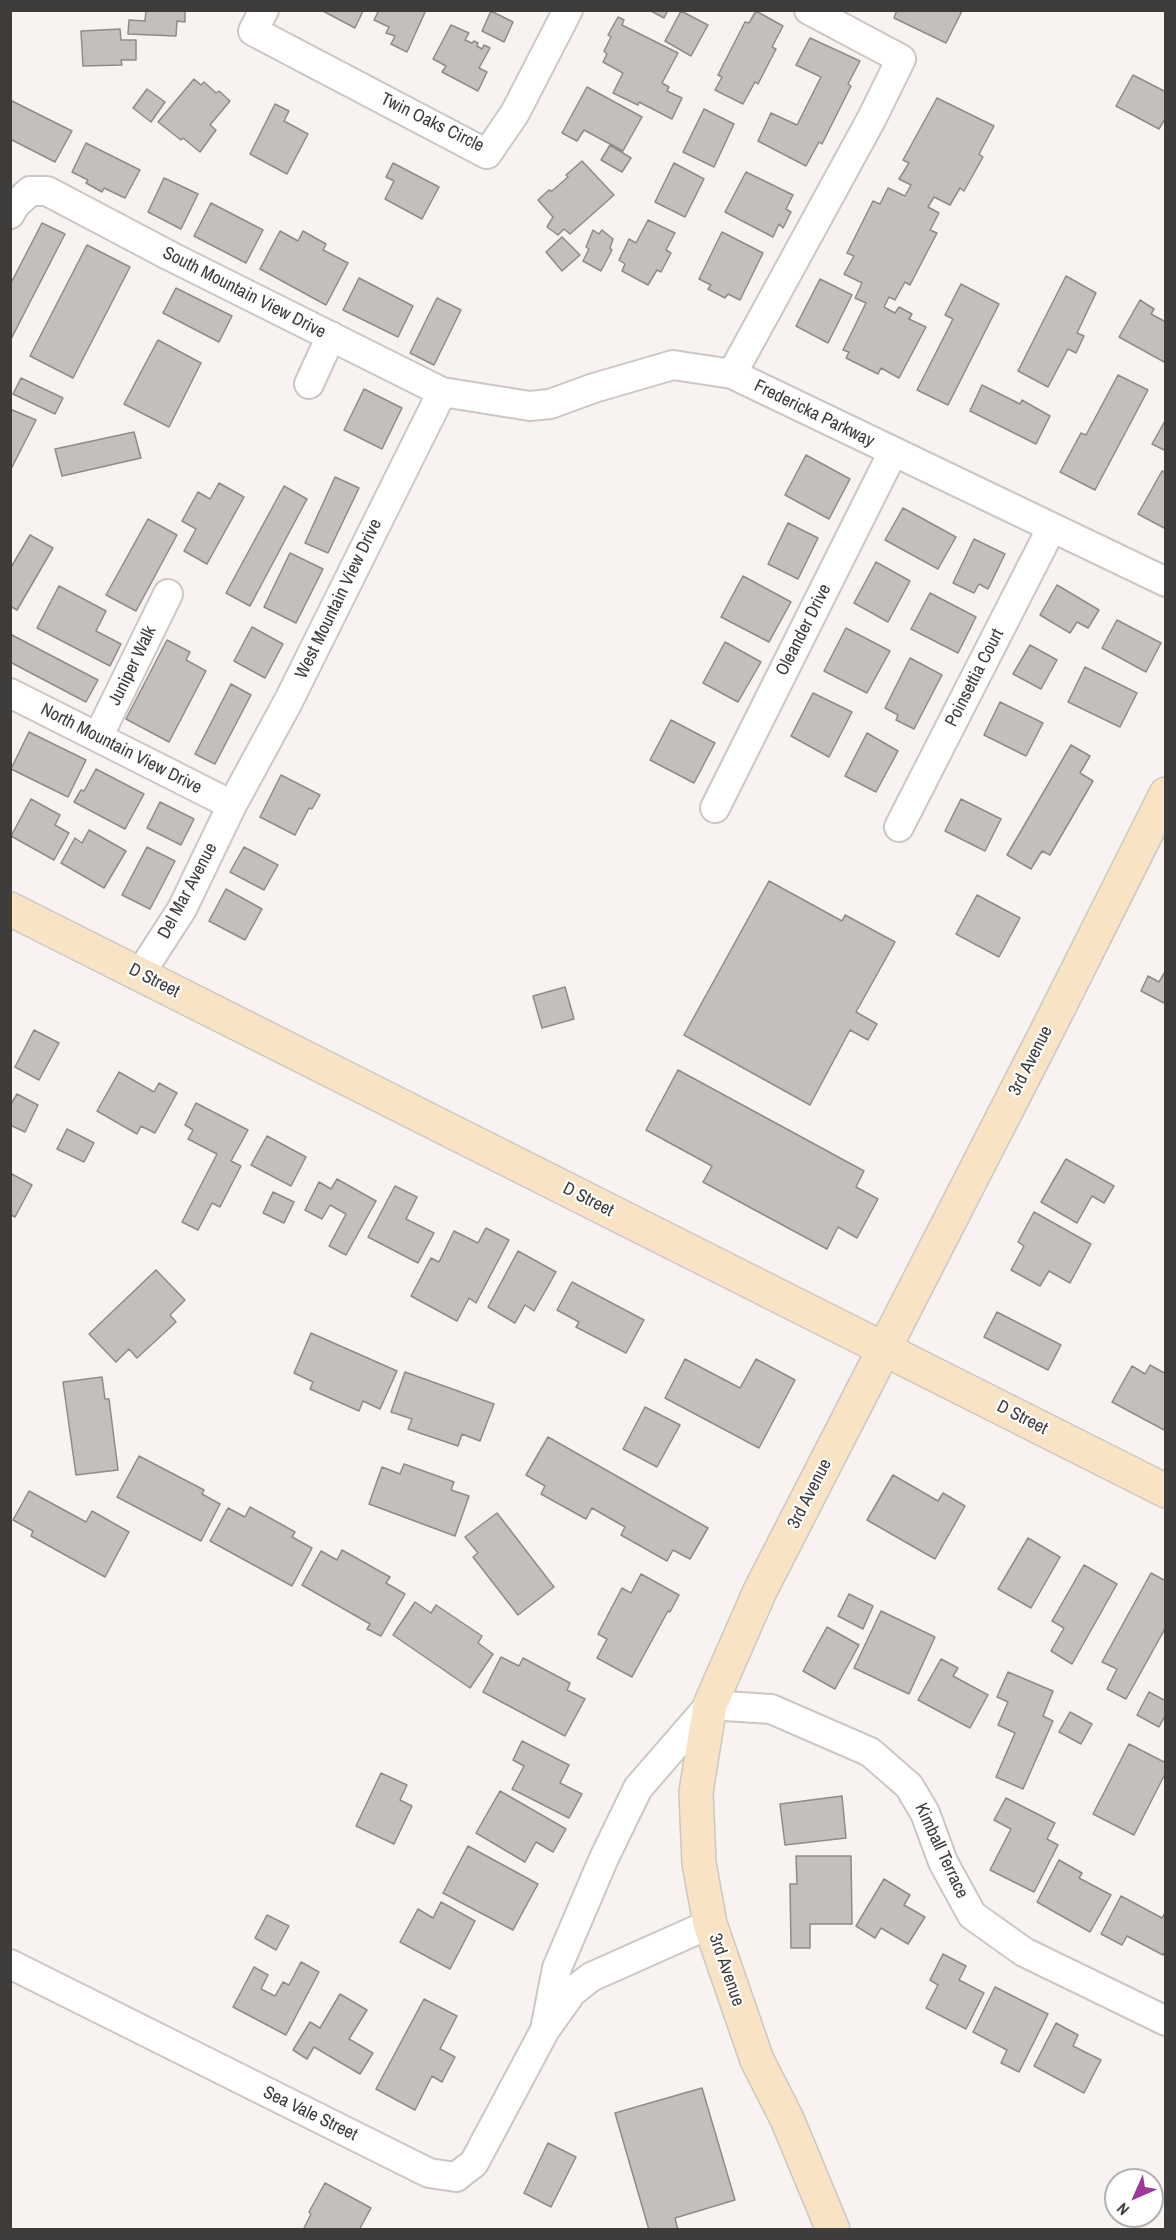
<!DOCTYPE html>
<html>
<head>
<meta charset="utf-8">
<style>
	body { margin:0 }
	#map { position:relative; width:1176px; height:2240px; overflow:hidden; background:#f8f3f1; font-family:"Archivo Narrow",sans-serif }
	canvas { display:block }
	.frame { position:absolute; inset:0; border:12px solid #3e3c3a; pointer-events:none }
	.north { position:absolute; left:1104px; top:2168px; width:60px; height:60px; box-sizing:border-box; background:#fff; border:2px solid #b2b1b0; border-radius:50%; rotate:225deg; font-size:16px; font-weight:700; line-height:24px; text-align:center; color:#3e3c3a }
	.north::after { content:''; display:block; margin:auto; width:21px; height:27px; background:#9d389d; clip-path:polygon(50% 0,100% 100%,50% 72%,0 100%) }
</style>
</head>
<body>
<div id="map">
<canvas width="1176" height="2240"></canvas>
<div class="frame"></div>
<div class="north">N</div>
</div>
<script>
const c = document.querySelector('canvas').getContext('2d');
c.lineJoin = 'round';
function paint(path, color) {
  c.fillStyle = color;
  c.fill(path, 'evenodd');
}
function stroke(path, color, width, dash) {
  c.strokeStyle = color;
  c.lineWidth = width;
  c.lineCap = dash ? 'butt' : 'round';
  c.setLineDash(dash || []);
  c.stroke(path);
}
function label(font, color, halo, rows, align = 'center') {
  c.font = font + ' "Archivo Narrow",sans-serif';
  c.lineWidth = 4.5;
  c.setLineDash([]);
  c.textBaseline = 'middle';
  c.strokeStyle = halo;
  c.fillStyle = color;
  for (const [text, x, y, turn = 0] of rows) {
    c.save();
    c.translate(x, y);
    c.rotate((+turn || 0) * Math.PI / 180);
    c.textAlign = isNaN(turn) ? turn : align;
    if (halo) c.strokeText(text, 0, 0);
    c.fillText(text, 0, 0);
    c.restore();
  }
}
const building = new Path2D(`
	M 146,10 L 185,10 L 185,22 L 177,21 L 176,36 L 128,34 L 129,20 L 145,21 Z
	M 321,10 L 361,10 L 363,11 L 355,28 Z
	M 379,10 L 426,10 L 407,52 L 391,44 L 395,36 L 386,33 L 389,27 L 374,20 Z
	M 649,10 L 668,10 L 664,18 Z
	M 897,10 L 960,10 L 962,11 L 946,43 L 894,18 Z
	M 491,11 L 513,22 L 504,42 L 482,31 Z
	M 681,11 L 708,25 L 691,56 L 665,41 Z
	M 756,11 L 783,26 L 772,47 L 776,49 L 758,84 L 755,82 L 743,104 L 715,90 L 722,77 L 718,75 L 745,22 L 749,23 Z
	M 618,17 L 624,20 L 622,25 L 678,53 L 662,83 L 669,87 L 667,91 L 682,98 L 672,119 L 639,102 L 638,105 L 613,93 L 623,73 L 603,62 L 607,54 L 604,51 L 611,37 L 608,35 Z
	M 451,25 L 469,33 L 465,40 L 472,43 L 474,41 L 478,43 L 477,46 L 482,49 L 484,45 L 490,48 L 479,68 L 487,72 L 478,91 L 442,72 L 446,66 L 433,59 Z
	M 120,29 L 121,40 L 136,40 L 136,60 L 121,60 L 122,65 L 83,66 L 81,31 Z
	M 810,38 L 860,61 L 848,84 L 851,86 L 822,144 L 819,142 L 806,166 L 758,141 L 771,113 L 797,125 L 821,77 L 796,65 Z
	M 1133,75 L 1166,92 L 1166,117 L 1159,129 L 1116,106 Z
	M 194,79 L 201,85 L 204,82 L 216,93 L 219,91 L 230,101 L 210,125 L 216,130 L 200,152 L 183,138 L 181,140 L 158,122 Z
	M 587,87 L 642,117 L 623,151 L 584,130 L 577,141 L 562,133 Z
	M 147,89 L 165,102 L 151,122 L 133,108 Z
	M 937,98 L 994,126 L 979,154 L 983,157 L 964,191 L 960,188 L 950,205 L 934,197 L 928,207 L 939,213 L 930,230 L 937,233 L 910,285 L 905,282 L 895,300 L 889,297 L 884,307 L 895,313 L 899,307 L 912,314 L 909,319 L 926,327 L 899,378 L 881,368 L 878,374 L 846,358 L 849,352 L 843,350 L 866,303 L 855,298 L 862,283 L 844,274 L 854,256 L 847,253 L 873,201 L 880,204 L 888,188 L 905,196 L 911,185 L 899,179 L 909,163 L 903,160 Z
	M 10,100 L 72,131 L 55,162 L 10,139 Z
	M 275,104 L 289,111 L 284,121 L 308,134 L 287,174 L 250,154 Z
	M 704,109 L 734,124 L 714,167 L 683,152 Z
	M 86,143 L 140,170 L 125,198 L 104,188 L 102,192 L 86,183 L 88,180 L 72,172 Z
	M 610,145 L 631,158 L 622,172 L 601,160 Z
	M 582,161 L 614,195 L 570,234 L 564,229 L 558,235 L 547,227 L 553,217 L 538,200 L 549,190 L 552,191 L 568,177 L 566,175 Z
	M 393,163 L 439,187 L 422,219 L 385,199 L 394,181 L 386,177 Z
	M 674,163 L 704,179 L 685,217 L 655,202 Z
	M 746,172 L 793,195 L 786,209 L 791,212 L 783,228 L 779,224 L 773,237 L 725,212 Z
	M 164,178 L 198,194 L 181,229 L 148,212 Z
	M 211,203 L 263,230 L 246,263 L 194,236 Z
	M 648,220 L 675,233 L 666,250 L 671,253 L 661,272 L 657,270 L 648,285 L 622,271 L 625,264 L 619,260 L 629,239 L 636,243 Z
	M 42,223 L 65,234 L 10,341 L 10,285 Z
	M 593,230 L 599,234 L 602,230 L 613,239 L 610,248 L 612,250 L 601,271 L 583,261 L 589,249 L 586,247 Z
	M 280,231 L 298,241 L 303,231 L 326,244 L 323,250 L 348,263 L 326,305 L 260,269 Z
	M 722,232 L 763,253 L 740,300 L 728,294 L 725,298 L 708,289 L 711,285 L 699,279 Z
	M 562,237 L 580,255 L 562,271 L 546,252 Z
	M 87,245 L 130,267 L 73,378 L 30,356 Z
	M 1066,276 L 1096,293 L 1077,333 L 1084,336 L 1076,353 L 1068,349 L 1048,387 L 1018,371 Z
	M 359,278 L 413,306 L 398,337 L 343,310 Z
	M 820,279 L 852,295 L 828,343 L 796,326 Z
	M 961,284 L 999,304 L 948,405 L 917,390 L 953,319 L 945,315 Z
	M 176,288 L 232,316 L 219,342 L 163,313 Z
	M 437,298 L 461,310 L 434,365 L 410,353 Z
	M 1140,300 L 1154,309 L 1151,314 L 1166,322 L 1166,363 L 1119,337 Z
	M 158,340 L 201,363 L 169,427 L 124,404 Z
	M 1118,375 L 1148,390 L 1095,490 L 1060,472 L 1081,433 L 1086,435 Z
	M 21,378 L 63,398 L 55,414 L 13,394 Z
	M 982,385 L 1020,404 L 1022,400 L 1050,416 L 1036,444 L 970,411 Z
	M 364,389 L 402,408 L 382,449 L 344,430 Z
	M 10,409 L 36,420 L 10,471 Z
	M 1166,419 L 1166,451 L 1152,444 Z
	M 134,432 L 141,458 L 62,476 L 55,449 Z
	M 806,455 L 850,479 L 829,519 L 785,495 Z
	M 1162,471 L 1166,473 L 1166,529 L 1138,514 Z
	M 335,477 L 359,488 L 328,553 L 305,543 Z
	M 219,483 L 244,497 L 207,564 L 184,551 L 196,529 L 182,521 L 198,492 L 210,499 Z
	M 284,486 L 307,499 L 250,606 L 226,593 Z
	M 903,508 L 956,537 L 938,569 L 885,540 Z
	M 148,519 L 177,535 L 136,611 L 106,595 Z
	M 788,523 L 818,538 L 798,579 L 768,564 Z
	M 30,535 L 53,548 L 17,610 L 10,606 L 10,569 Z
	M 974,539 L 1005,554 L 988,589 L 979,584 L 974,593 L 953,583 Z
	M 290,553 L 323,569 L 296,623 L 264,607 Z
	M 876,562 L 910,581 L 888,622 L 854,603 Z
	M 743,576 L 791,602 L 769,642 L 721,617 Z
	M 1057,585 L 1099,610 L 1088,628 L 1077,622 L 1070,633 L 1040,615 Z
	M 59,586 L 106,611 L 96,631 L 121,644 L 110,666 L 37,628 Z
	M 930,593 L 976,617 L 958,653 L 911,629 Z
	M 1117,620 L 1161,643 L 1146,672 L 1102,648 Z
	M 252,627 L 283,644 L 265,678 L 234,661 Z
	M 846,628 L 890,651 L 867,693 L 824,671 Z
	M 10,634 L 98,680 L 86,702 L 10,662 Z
	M 167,640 L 190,652 L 186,660 L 206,671 L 169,742 L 126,719 Z
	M 725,642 L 761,662 L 738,702 L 703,683 Z
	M 1030,645 L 1057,660 L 1041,689 L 1013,674 Z
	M 910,658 L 942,675 L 914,729 L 896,720 L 898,715 L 885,708 Z
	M 1085,667 L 1137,693 L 1120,727 L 1068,702 Z
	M 231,684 L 251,695 L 215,764 L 195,754 Z
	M 813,693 L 852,712 L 829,757 L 791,736 Z
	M 1000,702 L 1043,723 L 1026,756 L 984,735 Z
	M 671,720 L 715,743 L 694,783 L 650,760 Z
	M 29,732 L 86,760 L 68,797 L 11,769 Z
	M 867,733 L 898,751 L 876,792 L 845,776 Z
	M 1071,745 L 1090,756 L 1080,773 L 1093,781 L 1050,855 L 1042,851 L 1031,869 L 1007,855 Z
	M 96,769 L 144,794 L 125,829 L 74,802 L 81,790 L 84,791 Z
	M 281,775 L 320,795 L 312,809 L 309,808 L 295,835 L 260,817 Z
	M 31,799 L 60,815 L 55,825 L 69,833 L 54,860 L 11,836 Z
	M 961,799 L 1001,819 L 985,851 L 945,831 Z
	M 160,802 L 194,819 L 181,845 L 147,828 Z
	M 89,830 L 126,851 L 104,888 L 61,863 L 75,838 L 82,843 Z
	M 147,847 L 175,861 L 150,909 L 122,895 Z
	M 244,847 L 278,865 L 264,890 L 230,872 Z
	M 769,881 L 842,921 L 845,915 L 895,942 L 856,1012 L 877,1024 L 868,1040 L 850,1030 L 810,1105 L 684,1035 Z
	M 226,889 L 262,909 L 245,940 L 209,921 Z
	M 977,895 L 1020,918 L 999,957 L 956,934 Z
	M 1166,970 L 1166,999 L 1164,1003 L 1141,991 L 1148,976 L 1159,982 Z
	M 565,987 L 574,1019 L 542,1028 L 533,996 Z
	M 34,1030 L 59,1043 L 39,1080 L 15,1067 Z
	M 678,1070 L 864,1171 L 856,1187 L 878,1199 L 857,1238 L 838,1227 L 827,1249 L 703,1182 L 712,1166 L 646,1130 Z
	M 119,1072 L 154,1092 L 159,1083 L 177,1093 L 155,1133 L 141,1126 L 137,1134 L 97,1111 Z
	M 17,1094 L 38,1105 L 25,1132 L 10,1125 L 10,1106 Z
	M 196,1103 L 248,1130 L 231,1161 L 241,1166 L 220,1207 L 212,1203 L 198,1230 L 182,1222 L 217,1154 L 188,1139 L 193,1130 L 185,1125 Z
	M 67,1129 L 94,1143 L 84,1162 L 57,1149 Z
	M 267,1136 L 306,1157 L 291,1186 L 251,1165 Z
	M 1066,1159 L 1114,1186 L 1104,1203 L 1092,1196 L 1077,1223 L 1041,1202 Z
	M 10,1173 L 32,1185 L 15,1217 L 10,1214 Z
	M 337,1179 L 376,1201 L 346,1255 L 329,1246 L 346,1214 L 330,1205 L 322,1219 L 305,1210 L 319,1182 L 331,1189 Z
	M 395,1186 L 417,1197 L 406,1219 L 434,1233 L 418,1263 L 368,1237 Z
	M 273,1192 L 294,1202 L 284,1223 L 263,1213 Z
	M 1034,1212 L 1091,1244 L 1070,1283 L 1049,1271 L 1040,1286 L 1011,1270 L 1024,1246 L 1018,1242 Z
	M 486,1228 L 509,1240 L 476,1303 L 469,1298 L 457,1321 L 411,1296 L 431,1258 L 439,1262 L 454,1231 L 478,1243 Z
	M 518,1251 L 556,1272 L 534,1311 L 525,1305 L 515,1323 L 488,1307 Z
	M 156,1270 L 185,1300 L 170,1315 L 176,1322 L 137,1358 L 129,1349 L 116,1362 L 89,1334 Z
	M 572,1282 L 644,1320 L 626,1353 L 576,1327 L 579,1322 L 557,1310 Z
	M 997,1312 L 1061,1345 L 1048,1370 L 984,1337 Z
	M 311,1333 L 397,1371 L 380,1409 L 363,1401 L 359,1411 L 310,1389 L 313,1382 L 294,1373 Z
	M 685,1359 L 740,1388 L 756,1359 L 795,1380 L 759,1448 L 665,1398 Z
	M 1150,1365 L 1166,1374 L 1166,1431 L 1112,1402 L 1132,1366 L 1145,1374 Z
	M 405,1372 L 494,1404 L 480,1441 L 462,1434 L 458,1446 L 408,1429 L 412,1419 L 391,1412 Z
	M 102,1377 L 105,1399 L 109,1399 L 118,1470 L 76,1475 L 63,1382 Z
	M 645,1407 L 680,1425 L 657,1467 L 623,1449 Z
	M 548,1437 L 708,1528 L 690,1559 L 673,1550 L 667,1561 L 621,1535 L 625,1527 L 592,1508 L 586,1519 L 541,1494 L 545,1486 L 526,1475 Z
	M 139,1456 L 204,1490 L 202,1494 L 220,1504 L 201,1541 L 117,1497 Z
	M 404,1464 L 454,1482 L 451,1490 L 469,1496 L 455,1536 L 369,1504 L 382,1467 L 400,1474 Z
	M 893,1475 L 938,1501 L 943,1493 L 965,1506 L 935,1559 L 867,1520 Z
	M 29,1491 L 86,1522 L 92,1511 L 129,1532 L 105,1577 L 31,1536 L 33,1531 L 13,1520 Z
	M 250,1507 L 295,1532 L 292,1537 L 312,1548 L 292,1586 L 210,1541 L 228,1508 L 245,1517 Z
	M 497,1513 L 554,1587 L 518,1615 L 473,1557 L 478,1553 L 465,1537 Z
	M 1028,1538 L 1060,1557 L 1031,1608 L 998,1589 Z
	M 342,1550 L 390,1577 L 386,1583 L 405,1594 L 381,1636 L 367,1629 L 370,1624 L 302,1585 L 321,1551 L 337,1560 Z
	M 1084,1565 L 1117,1584 L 1072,1664 L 1051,1651 L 1064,1628 L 1052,1621 Z
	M 1151,1573 L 1166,1581 L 1166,1627 L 1126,1699 L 1107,1689 L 1117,1669 L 1102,1662 Z
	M 641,1574 L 679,1595 L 670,1612 L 668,1611 L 632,1677 L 597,1658 L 607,1639 L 598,1634 L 622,1588 L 631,1593 Z
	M 849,1594 L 873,1606 L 863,1629 L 838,1616 Z
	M 415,1602 L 431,1613 L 436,1605 L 482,1636 L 478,1643 L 493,1654 L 470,1688 L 393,1635 Z
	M 881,1611 L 935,1637 L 909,1694 L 854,1668 Z
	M 827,1627 L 859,1645 L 835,1689 L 803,1671 Z
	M 501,1657 L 519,1666 L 523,1658 L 570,1683 L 567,1690 L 585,1699 L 565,1736 L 483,1692 Z
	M 941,1659 L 958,1668 L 953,1676 L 988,1695 L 970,1728 L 918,1700 Z
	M 1008,1672 L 1053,1691 L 1043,1716 L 1053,1721 L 1023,1789 L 996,1777 L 1015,1733 L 998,1725 L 1008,1702 L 997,1697 Z
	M 1149,1692 L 1166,1701 L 1166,1714 L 1159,1727 L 1137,1715 Z
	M 1070,1712 L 1092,1724 L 1081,1744 L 1059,1732 Z
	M 522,1741 L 569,1765 L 560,1783 L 582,1794 L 569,1818 L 512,1789 L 524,1766 L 513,1760 Z
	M 1129,1744 L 1166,1763 L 1166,1772 L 1134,1835 L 1093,1814 Z
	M 381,1773 L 407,1785 L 400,1800 L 412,1806 L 394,1844 L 356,1826 Z
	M 500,1791 L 566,1829 L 553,1852 L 536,1842 L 525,1862 L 476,1833 Z
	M 842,1796 L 846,1838 L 785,1845 L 780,1804 Z
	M 1006,1798 L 1055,1823 L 1047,1839 L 1058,1845 L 1034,1892 L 990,1870 L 1011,1829 L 994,1820 Z
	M 468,1846 L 538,1884 L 513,1930 L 443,1893 Z
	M 796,1856 L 851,1856 L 852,1924 L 810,1924 L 810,1948 L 791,1948 L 790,1884 L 797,1884 Z
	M 1059,1860 L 1082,1873 L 1079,1878 L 1111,1895 L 1090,1932 L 1037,1902 Z
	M 884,1879 L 910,1895 L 904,1905 L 925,1917 L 908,1944 L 881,1928 L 875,1938 L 856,1926 Z
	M 1121,1896 L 1162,1918 L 1166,1911 L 1166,1950 L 1163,1955 L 1127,1936 L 1122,1945 L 1101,1934 Z
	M 441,1902 L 475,1921 L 450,1969 L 400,1942 L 418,1909 L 433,1918 Z
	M 267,1915 L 289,1926 L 276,1950 L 255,1938 Z
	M 943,1954 L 966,1966 L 959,1980 L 984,1993 L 966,2029 L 926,2008 L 938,1985 L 930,1980 Z
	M 301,1962 L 319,1972 L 286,2035 L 233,2007 L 254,1967 L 268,1975 L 261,1989 L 275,1996 L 283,1982 L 289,1985 Z
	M 995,1987 L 1048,2014 L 1019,2072 L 1001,2063 L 1007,2050 L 973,2032 Z
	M 340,1994 L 367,2010 L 349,2039 L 373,2053 L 360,2074 L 314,2047 L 307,2059 L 293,2050 L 310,2022 L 320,2028 Z
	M 424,1999 L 457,2016 L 440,2049 L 455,2057 L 442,2082 L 432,2076 L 415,2110 L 376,2089 Z
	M 1056,2023 L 1078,2035 L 1073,2046 L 1101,2060 L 1084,2093 L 1034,2066 Z
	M 702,2088 L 735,2200 L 675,2218 L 678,2230 L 649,2230 L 615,2113 Z
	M 548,2143 L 576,2157 L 551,2207 L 524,2193 Z
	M 325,2183 L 371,2208 L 359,2230 L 303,2230 L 311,2214 L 309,2212 Z`);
const street = new Path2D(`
	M 264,10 L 253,31 L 487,154 L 515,113 L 568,10
	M 10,214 L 15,205 L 30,191 L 47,191 L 170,256 L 442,392 L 530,406 L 550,404 L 594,388 L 673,365 L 732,374 L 1166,582
	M 732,374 L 872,118 L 901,59 L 809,10
	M 309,384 L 331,336
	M 10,693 L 232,805
	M 98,737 L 168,594
	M 715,808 L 893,452
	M 899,827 L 1051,529
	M 140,974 L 182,909 L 232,805 L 288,702 L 442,392
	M 10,1964 L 429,2173 L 456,2177 L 474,2163 L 545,2030 L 572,1992 L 591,1977 L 710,1924
	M 545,2030 L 557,1968 L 604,1858 L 638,1788 L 710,1705 L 771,1709 L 870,1752 L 909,1786 L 925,1813 L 943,1862 L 972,1915 L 1024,1952 L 1166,2021`);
const secondary = new Path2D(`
	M 10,909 L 1166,1491
	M 833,2230 L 787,2119 L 757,2060 L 710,1924 L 699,1863 L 696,1792 L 710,1705 L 760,1591 L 1047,1031 L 1166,794`);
const streetNames = [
	["Twin Oaks Circle",432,123,26],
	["South Mountain View Drive",244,293,27],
	["Fredericka Parkway",814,414,26],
	["West Mountain View Drive",339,599,-64],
	["Oleander Drive",804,630,-63],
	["Juniper Walk",133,666,-64],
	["Poinsettia Court",975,678,-63],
	["North Mountain View Drive",121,749,27],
	["Del Mar Avenue",188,891,-62],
	["D Street",154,981,27],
	["3rd Avenue",1031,1061,-63],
	["D Street",588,1200,27],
	["D Street",1022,1418,27],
	["3rd Avenue",810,1494,-63],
	["Kimball Terrace",941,1851,65],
	["3rd Avenue",726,1970,71],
	["Sea Vale Street",310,2114,26]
];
paint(building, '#c4bfbd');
stroke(building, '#908b89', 1.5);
stroke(street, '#ccc7c4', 32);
stroke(secondary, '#ccc7c4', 36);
stroke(street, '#fff', 28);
stroke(secondary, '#f8e4c4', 33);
label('18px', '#3e3c3a', '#fff', streetNames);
</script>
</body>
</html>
